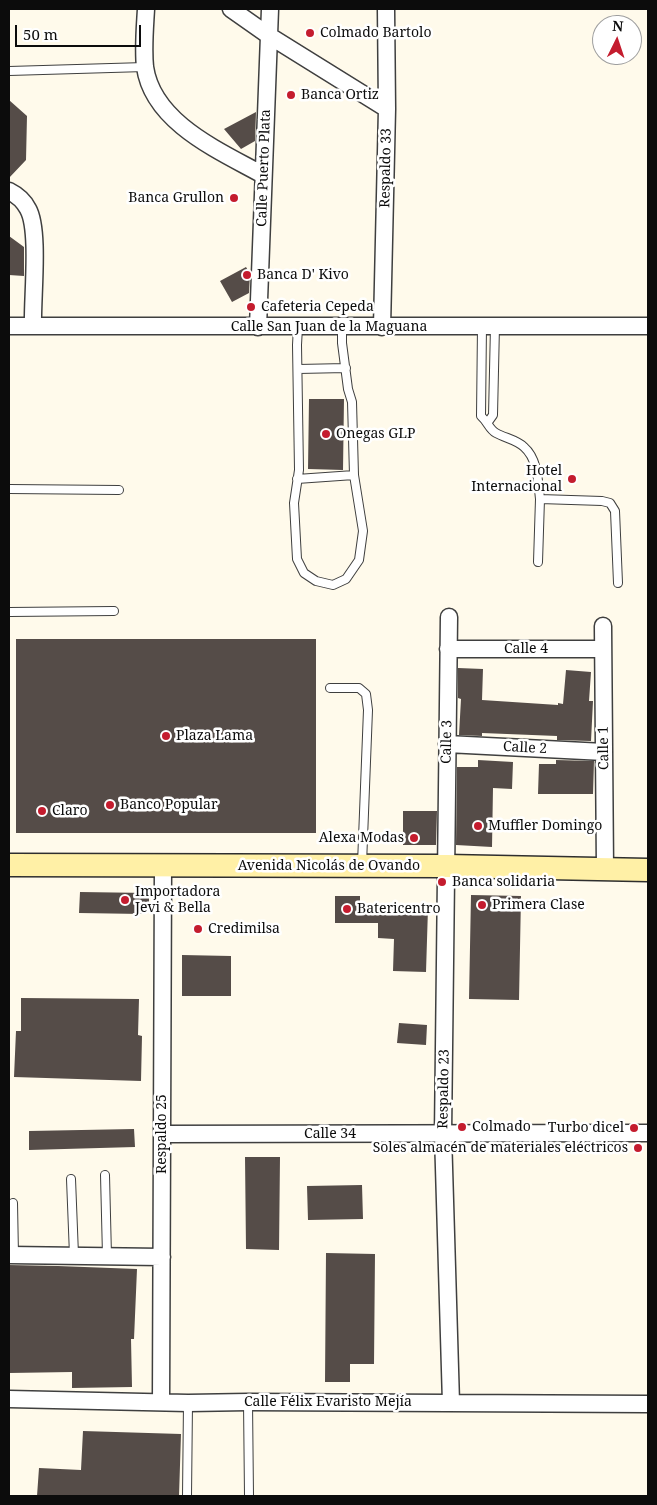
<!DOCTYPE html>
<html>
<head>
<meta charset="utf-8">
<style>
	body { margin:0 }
	#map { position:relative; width:657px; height:1505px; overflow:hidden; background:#fffaeb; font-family:"Noto Serif",serif }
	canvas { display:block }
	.frame { position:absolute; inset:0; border:10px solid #0c0c0c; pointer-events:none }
	.north { position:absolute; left:592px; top:15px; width:50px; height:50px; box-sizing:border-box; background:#fff; border:1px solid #9e9e9e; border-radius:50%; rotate:4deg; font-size:14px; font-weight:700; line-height:20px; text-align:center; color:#0c0c0c }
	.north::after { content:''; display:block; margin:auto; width:18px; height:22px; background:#c41c2e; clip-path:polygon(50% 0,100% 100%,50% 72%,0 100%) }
	.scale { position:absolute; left:15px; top:25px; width:126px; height:22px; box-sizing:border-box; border:2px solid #0c0c0c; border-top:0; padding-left:6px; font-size:15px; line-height:18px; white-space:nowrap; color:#0c0c0c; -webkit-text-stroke:4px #fff; paint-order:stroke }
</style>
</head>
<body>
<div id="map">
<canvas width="657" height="1505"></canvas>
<div class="frame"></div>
<div class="north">N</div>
<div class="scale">50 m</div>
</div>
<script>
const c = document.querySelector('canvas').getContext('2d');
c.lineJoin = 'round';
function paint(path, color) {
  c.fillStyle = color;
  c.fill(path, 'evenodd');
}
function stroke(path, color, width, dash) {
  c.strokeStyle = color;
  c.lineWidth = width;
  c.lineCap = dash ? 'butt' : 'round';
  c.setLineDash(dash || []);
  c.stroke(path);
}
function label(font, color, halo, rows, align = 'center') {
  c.font = font + ' "Noto Serif",serif';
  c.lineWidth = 5;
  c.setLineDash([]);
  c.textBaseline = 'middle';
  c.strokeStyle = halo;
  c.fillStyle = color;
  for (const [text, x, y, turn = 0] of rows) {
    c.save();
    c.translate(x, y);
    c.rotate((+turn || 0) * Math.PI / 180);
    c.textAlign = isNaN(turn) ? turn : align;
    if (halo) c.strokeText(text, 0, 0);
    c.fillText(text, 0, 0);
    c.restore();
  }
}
const building = new Path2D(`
	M 9,100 L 27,116 L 26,160 L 9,178 Z
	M 256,112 L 255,141 L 241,149 L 224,129 Z
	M 9,236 L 24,247 L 24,276 L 9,275 Z
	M 246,267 L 250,274 L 249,293 L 232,302 L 220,281 Z
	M 309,399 L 344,399 L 343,470 L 308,469 Z
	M 16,639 L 316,639 L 316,833 L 16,833 Z
	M 458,668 L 483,669 L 482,700 L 558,705 L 558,703 L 563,704 L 566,670 L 591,672 L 589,701 L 593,701 L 591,741 L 557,740 L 557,736 L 482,733 L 482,736 L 459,735 L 461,699 L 458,698 Z
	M 478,760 L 513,762 L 512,789 L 493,788 L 492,847 L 456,845 L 457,767 L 478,767 Z
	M 556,760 L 594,761 L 593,794 L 538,794 L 539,764 L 556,764 Z
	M 403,811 L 437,811 L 436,845 L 403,845 Z
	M 80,892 L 149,893 L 149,907 L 142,907 L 142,914 L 79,913 Z
	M 471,895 L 521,896 L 519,1000 L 469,999 Z
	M 335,896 L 360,896 L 360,906 L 428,908 L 426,972 L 393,971 L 394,939 L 378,938 L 378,923 L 335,923 Z
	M 182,955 L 231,956 L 231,996 L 182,996 Z
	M 21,998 L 139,999 L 138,1035 L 142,1036 L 141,1081 L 14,1077 L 16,1031 L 21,1031 Z
	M 399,1023 L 427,1025 L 426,1045 L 397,1043 Z
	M 134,1129 L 135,1147 L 29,1150 L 29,1131 Z
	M 245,1157 L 280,1157 L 279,1250 L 246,1249 Z
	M 362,1185 L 363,1219 L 308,1220 L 307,1186 Z
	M 326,1253 L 375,1254 L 374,1364 L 350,1364 L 350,1382 L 325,1382 Z
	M 9,1265 L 58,1266 L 137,1269 L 134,1339 L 131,1339 L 132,1387 L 72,1388 L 72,1372 L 9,1373 Z
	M 83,1431 L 181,1434 L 179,1496 L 37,1496 L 39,1468 L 81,1470 Z`);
const lane = new Path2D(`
	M 9,71 L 145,67
	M 482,326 L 481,416 C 488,422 489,429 496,433 C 505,438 517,440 524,447 C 538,459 538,482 540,499 L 602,501 L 610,503 L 615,511 L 618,583
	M 298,327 L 297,345 L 299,470 L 294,503 L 297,559 L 304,573 L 316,581 L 333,585 L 346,579 L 359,560 L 363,531 L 354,475 L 352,402 L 348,389 L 342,343 L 342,327
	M 298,369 L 346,368
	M 488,422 L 493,415 L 495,326
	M 297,479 L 354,475
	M 9,489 L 119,490
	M 538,562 L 540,499
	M 9,612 L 114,611
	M 330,688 L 359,688 L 366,694 L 368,710 L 362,864
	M 105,1175 L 107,1256
	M 71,1179 L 74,1255
	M 13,1203 L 14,1255
	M 248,1402 L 249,1496
	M 187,1496 L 188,1403`);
const street = new Path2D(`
	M 146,9 C 145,27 143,48 145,67 C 153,123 220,151 263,175
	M 231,9 L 268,35 L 387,109
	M 9,191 C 17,195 24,201 28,209 C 40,230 32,299 33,326
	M 9,326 L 648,326
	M 258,327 L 270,9
	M 382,327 L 387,109 L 386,9
	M 449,617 L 443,1134 L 451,1403
	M 603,626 L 605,870
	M 448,649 L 603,649
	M 447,744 L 604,752
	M 162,1134 L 648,1133
	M 9,1255 L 162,1257
	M 9,1399 L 188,1403 L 248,1402 L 648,1404
	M 161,1402 L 163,866`);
const secondary = new Path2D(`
	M 9,865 L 447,866 L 648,870`);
const markers = [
	[310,33,5,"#c41c2e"],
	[291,95,5,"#c41c2e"],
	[234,198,5,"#c41c2e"],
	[247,275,5,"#c41c2e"],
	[251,307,5,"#c41c2e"],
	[326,434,5,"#c41c2e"],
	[572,479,5,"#c41c2e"],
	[166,736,5,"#c41c2e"],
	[110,805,5,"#c41c2e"],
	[42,811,5,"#c41c2e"],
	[478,826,5,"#c41c2e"],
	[414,838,5,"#c41c2e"],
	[442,882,5,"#c41c2e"],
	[125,900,5,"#c41c2e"],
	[482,905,5,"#c41c2e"],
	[347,909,5,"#c41c2e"],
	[198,929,5,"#c41c2e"],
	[462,1127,5,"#c41c2e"],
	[634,1128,5,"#c41c2e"],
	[638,1148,5,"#c41c2e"]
];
const poiNames = [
	["Colmado Bartolo",320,33],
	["Banca Ortiz",301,95],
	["Banca Grullon",224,198,"right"],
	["Banca D' Kivo",257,275],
	["Cafeteria Cepeda",261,307],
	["Onegas GLP",336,434],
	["Hotel",562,471,"right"],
	["Internacional",562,487,"right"],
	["Plaza Lama",176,736],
	["Banco Popular",120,805],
	["Claro",52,811],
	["Muffler Domingo",488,826],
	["Alexa Modas",404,838,"right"],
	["Banca solidaria",452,882],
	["Importadora",135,892],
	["Jevi & Bella",135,908],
	["Primera Clase",492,905],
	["Batericentro",357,909],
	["Credimilsa",208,929],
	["Colmado",472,1127],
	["Turbo dicel",624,1128,"right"],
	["Soles almacén de materiales eléctricos",628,1148,"right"]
];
const streetNames = [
	["Calle Puerto Plata",264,168,-88],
	["Respaldo 33",386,168,-89],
	["Calle San Juan de la Maguana",329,327],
	["Calle 4",526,649],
	["Calle 3",447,742,-89],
	["Calle 2",525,748,3],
	["Calle 1",604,748,-91],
	["Avenida Nicolás de Ovando",329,866],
	["Respaldo 23",444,1089,-89],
	["Respaldo 25",162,1134,-90],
	["Calle 34",330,1134],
	["Calle Félix Evaristo Mejía",328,1402]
];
paint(building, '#554c48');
stroke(lane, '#3f3f3f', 10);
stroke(street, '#3f3f3f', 19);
stroke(secondary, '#2e2e2e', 25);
stroke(lane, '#fff', 8);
stroke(street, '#fff', 16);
stroke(secondary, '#fff0a6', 22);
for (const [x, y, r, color] of markers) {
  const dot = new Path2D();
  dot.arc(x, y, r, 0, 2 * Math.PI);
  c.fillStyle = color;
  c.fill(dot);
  stroke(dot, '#fff', 2);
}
label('14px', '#0c0c0c', '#fff', poiNames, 'left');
label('14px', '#0c0c0c', '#fff', streetNames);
</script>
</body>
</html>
